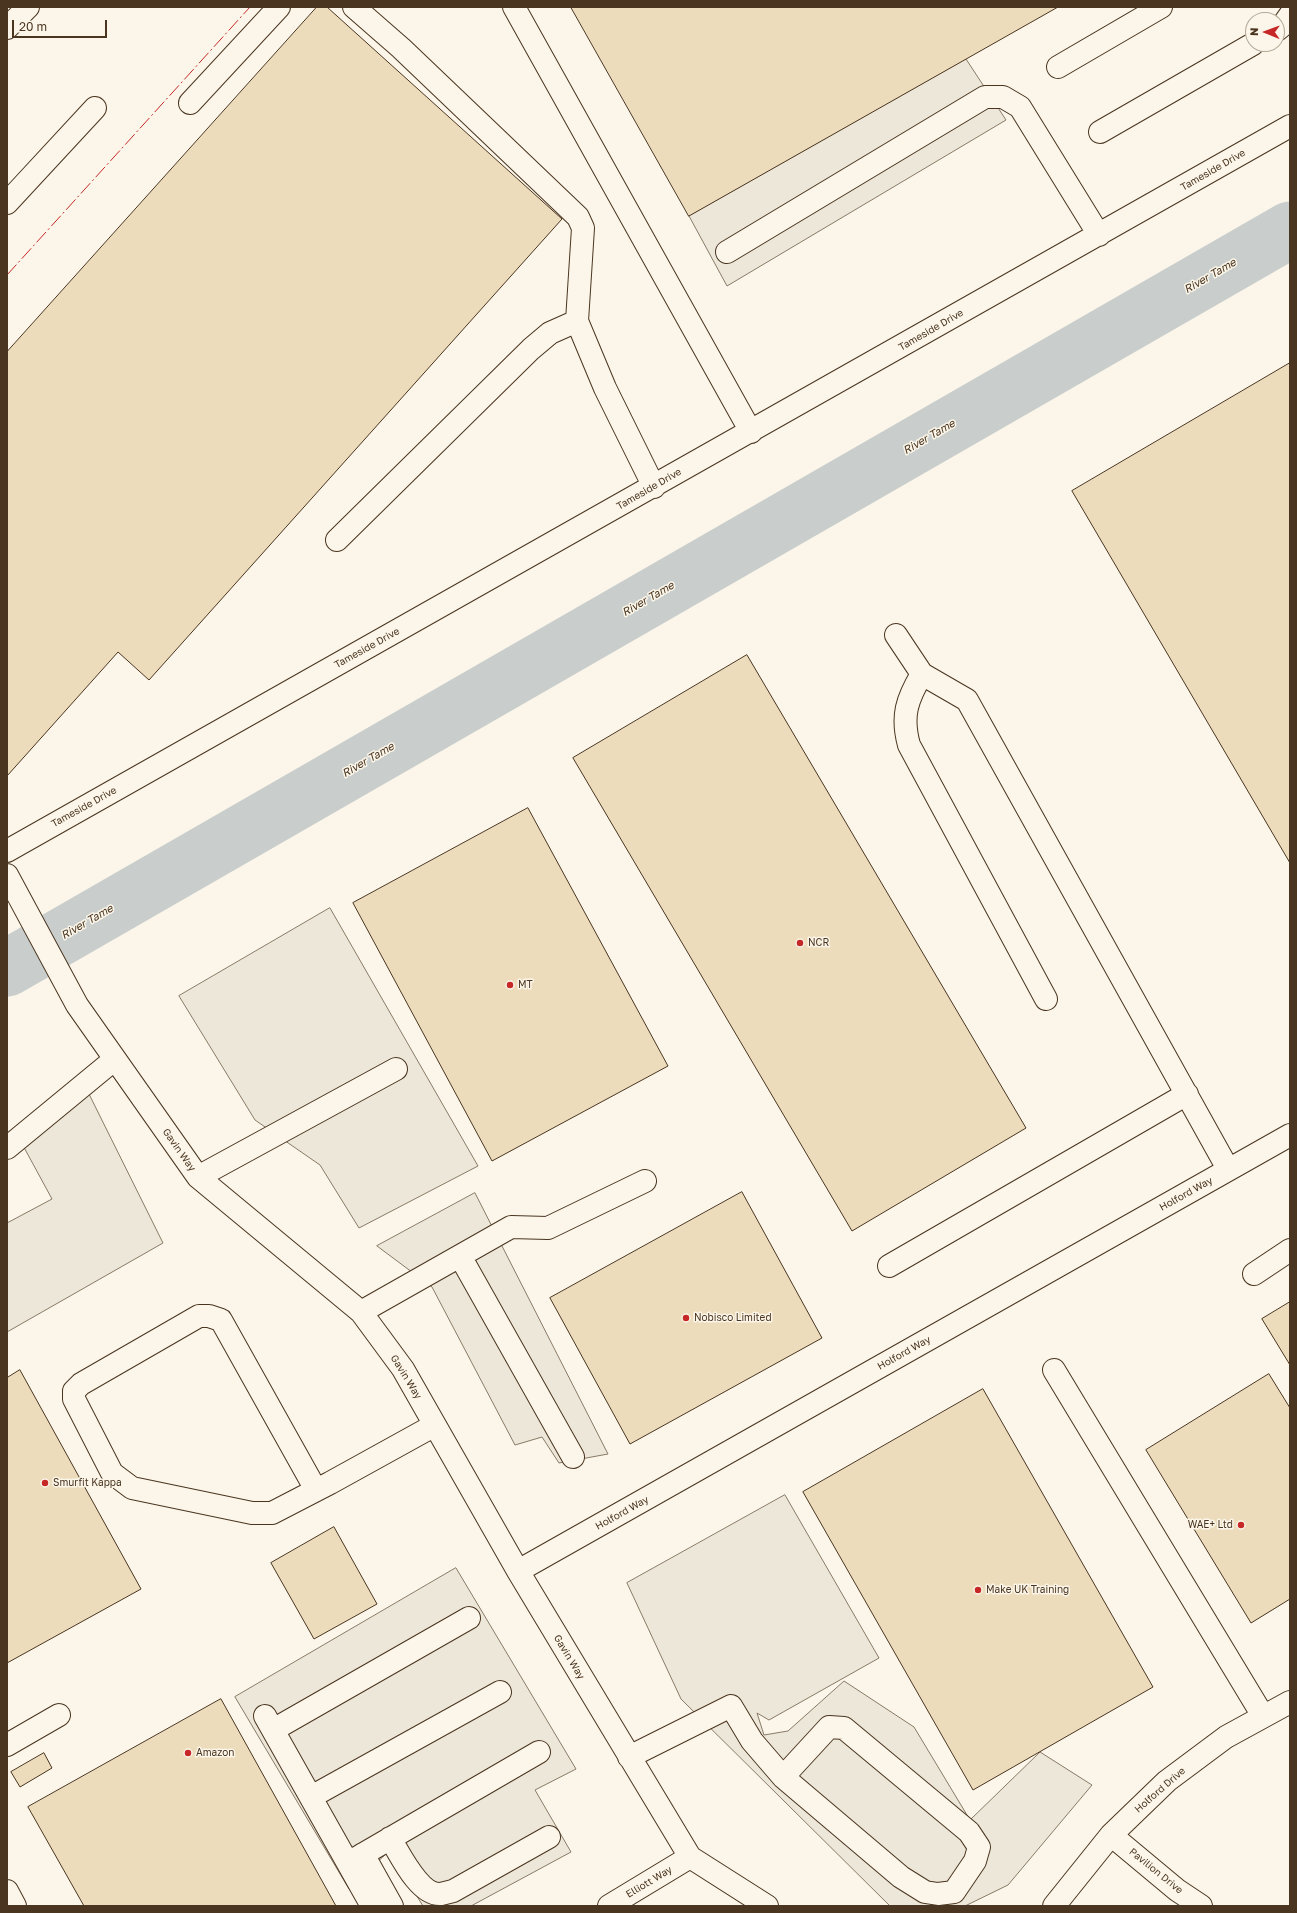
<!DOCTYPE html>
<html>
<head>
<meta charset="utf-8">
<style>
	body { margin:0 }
	#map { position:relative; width:1297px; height:1913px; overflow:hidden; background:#fbf6e9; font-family:"Golos Text",sans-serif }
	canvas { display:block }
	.frame { position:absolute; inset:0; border:8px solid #4a3520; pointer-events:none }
	.north { position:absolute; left:1245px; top:12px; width:40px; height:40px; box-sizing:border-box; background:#fbf6e9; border:1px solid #b4a999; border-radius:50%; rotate:271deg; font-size:11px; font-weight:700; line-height:16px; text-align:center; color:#4a3520 }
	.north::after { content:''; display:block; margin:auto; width:14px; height:18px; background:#c62828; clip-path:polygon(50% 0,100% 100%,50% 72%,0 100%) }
	.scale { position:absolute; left:12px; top:20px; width:95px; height:18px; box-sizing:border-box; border:2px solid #4a3520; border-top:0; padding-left:5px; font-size:12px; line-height:14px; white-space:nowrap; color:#4a3520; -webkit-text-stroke:3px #fbf6e9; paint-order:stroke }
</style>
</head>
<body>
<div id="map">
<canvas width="1297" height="1913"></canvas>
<div class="frame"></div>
<div class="north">N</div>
<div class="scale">20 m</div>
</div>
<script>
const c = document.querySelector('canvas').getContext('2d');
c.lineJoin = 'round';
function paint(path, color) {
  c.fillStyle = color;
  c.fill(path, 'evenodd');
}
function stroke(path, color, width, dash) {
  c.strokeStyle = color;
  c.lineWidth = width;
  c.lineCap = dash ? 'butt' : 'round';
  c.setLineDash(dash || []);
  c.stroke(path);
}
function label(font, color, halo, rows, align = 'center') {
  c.font = font + ' "Golos Text",sans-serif';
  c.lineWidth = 3;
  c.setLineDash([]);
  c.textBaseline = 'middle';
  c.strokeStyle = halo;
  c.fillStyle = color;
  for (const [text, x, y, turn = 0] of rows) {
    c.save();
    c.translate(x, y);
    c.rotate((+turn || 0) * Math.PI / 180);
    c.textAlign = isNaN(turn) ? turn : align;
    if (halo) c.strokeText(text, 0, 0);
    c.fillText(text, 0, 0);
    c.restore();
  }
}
const parking = new Path2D(`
	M 966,59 L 1006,120 L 727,286 L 689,216 Z
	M 330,908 L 478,1166 L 359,1228 L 320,1165 L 255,1120 L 179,996 Z
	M 86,1088 L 163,1243 L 7,1332 L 7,1223 L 52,1199 L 14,1129 Z
	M 475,1193 L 608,1454 L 559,1463 L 542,1437 L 515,1445 L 432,1287 L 377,1246 Z
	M 785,1495 L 879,1658 L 769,1720 L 757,1713 L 764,1735 L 788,1731 L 844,1681 L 914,1727 L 970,1820 L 1040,1752 L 1092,1785 L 1008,1885 L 965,1906 L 890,1906 L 681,1699 L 627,1583 Z
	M 456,1568 L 576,1769 L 535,1790 L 571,1852 L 471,1906 L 423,1906 L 389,1851 L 349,1889 L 235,1697 Z`);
const river = new Path2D(`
	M 7,968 L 1290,230`);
const building = new Path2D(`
	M 317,7 L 327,7 L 562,219 L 149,680 L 118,652 L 7,776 L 7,352 Z
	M 571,7 L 1058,7 L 689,216 Z
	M 1290,363 L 1290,863 L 1072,491 Z
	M 747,655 L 1026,1128 L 852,1231 L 573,758 Z
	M 528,808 L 668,1066 L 492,1161 L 353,903 Z
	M 742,1192 L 822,1338 L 630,1444 L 550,1298 Z
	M 1290,1302 L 1290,1365 L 1262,1319 Z
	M 20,1370 L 141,1589 L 7,1663 L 7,1378 Z
	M 1269,1374 L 1290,1408 L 1290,1599 L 1251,1623 L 1146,1450 Z
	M 983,1389 L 1153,1687 L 973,1790 L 803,1492 Z
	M 334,1527 L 377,1604 L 314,1639 L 271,1563 Z
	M 221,1699 L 336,1906 L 84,1906 L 28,1807 Z
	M 44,1753 L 52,1768 L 20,1787 L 11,1772 Z`);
const minor = new Path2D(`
	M 354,7 L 401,48 L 578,217 L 583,228 L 577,321 L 605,388 L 654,487
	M 514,7 L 751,432
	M 1277,30 L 1283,25 L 1290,15
	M 1058,67 L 1161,7
	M 190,103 L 279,7
	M 1100,132 L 1253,44
	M 7,203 L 95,108
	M 727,252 L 985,97 L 1003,97 L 1020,107 L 1099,235
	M 337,540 L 531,349 L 550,333 L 577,321
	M 896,635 L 922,674 L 967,700 L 1228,1169
	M 922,674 C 907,699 901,716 909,745 L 1046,999
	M 7,851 L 1290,126
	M 7,875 L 77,1005 L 198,1177 L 361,1312 L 403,1369 L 518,1571 L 690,1857 L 767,1906
	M 7,1148 L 115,1059
	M 198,1177 L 396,1069
	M 460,1256 L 573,1457
	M 889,1266 L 1187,1094
	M 1254,1274 L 1290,1250
	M 361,1312 L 511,1227 L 548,1228 L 645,1181
	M 1054,1370 L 1263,1716
	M 316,1490 L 221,1320 L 209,1316 L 199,1316 L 81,1384 L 74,1391 L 74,1399 L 112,1473 L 132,1488 L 252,1513 L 272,1513 L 330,1483 L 435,1425
	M 518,1571 L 1290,1135
	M 265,1716 L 372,1906
	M 273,1730 L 469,1618
	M 7,1745 L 59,1715
	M 629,1757 L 731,1706 L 752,1741 L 783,1777 L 901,1877 L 925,1892 L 938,1894 L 954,1892 L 975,1861 L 979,1847 L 969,1832 L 844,1728 L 829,1727 L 783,1777
	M 311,1797 L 500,1692
	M 1111,1835 L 1177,1890 L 1201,1906
	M 390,1838 C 400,1854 419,1896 441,1894 C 445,1893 449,1892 453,1891 L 549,1837
	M 363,1854 L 392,1906
	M 348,1863 L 539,1752
	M 7,1891 L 15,1906
	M 609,1906 L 690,1857
	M 1054,1906 L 1111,1835 L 1167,1781 L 1226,1737 L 1290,1702`);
const highway = new Path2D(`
	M 7,28 L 28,7`);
const power = new Path2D(`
	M 7,275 L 250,7`);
const markers = [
	[800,943,4,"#c62828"],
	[510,985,4,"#c62828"],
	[686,1318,4,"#c62828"],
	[45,1483,4,"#c62828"],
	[1241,1525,4,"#c62828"],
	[978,1590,4,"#c62828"],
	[188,1753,4,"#c62828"]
];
const streetNames = [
	["Tameside Drive",1213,170,-30],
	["Tameside Drive",931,330,-30],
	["Tameside Drive",649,489,-30],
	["Tameside Drive",367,648,-29],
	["Tameside Drive",84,807,-29],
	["Gavin Way",179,1150,55],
	["Holford Way",1186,1194,-29],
	["Holford Way",904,1353,-29],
	["Gavin Way",406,1377,58],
	["Holford Way",622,1513,-29],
	["Gavin Way",569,1657,59],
	["Holford Drive",1160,1790,-41],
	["Pavilion Drive",1156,1871,39],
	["Elliott Way",649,1882,-31]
];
const poiNames = [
	["NCR",808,943],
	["MT",518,985],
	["Nobisco Limited",694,1318],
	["Smurfit Kappa",53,1483],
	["WAE+ Ltd",1233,1525,"right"],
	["Make UK Training",986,1590],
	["Amazon",196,1753]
];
const waterNames = [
	["River Tame",1210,276,-30],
	["River Tame",929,437,-30],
	["River Tame",648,599,-30],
	["River Tame",368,760,-30],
	["River Tame",87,922,-30]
];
paint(parking, '#ede7d9');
stroke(parking, '#887966', 1);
stroke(river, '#c9cecd', 57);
paint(building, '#ecdcbc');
stroke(building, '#4a3520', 1);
stroke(minor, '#4a3520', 24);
stroke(highway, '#4a3520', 24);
stroke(minor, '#fbf6e9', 22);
stroke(highway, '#fbf6e9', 22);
stroke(power, '#c62828', 1, [14, 3, 2, 3]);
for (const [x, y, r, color] of markers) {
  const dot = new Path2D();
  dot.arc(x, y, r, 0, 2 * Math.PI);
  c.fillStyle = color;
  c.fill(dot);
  stroke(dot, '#fbf6e9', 1.5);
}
label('10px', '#4a3520', '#fbf6e9', streetNames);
label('10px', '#4a3520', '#fbf6e9', poiNames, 'left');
label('italic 11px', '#4a3520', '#fbf6e9', waterNames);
</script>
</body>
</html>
